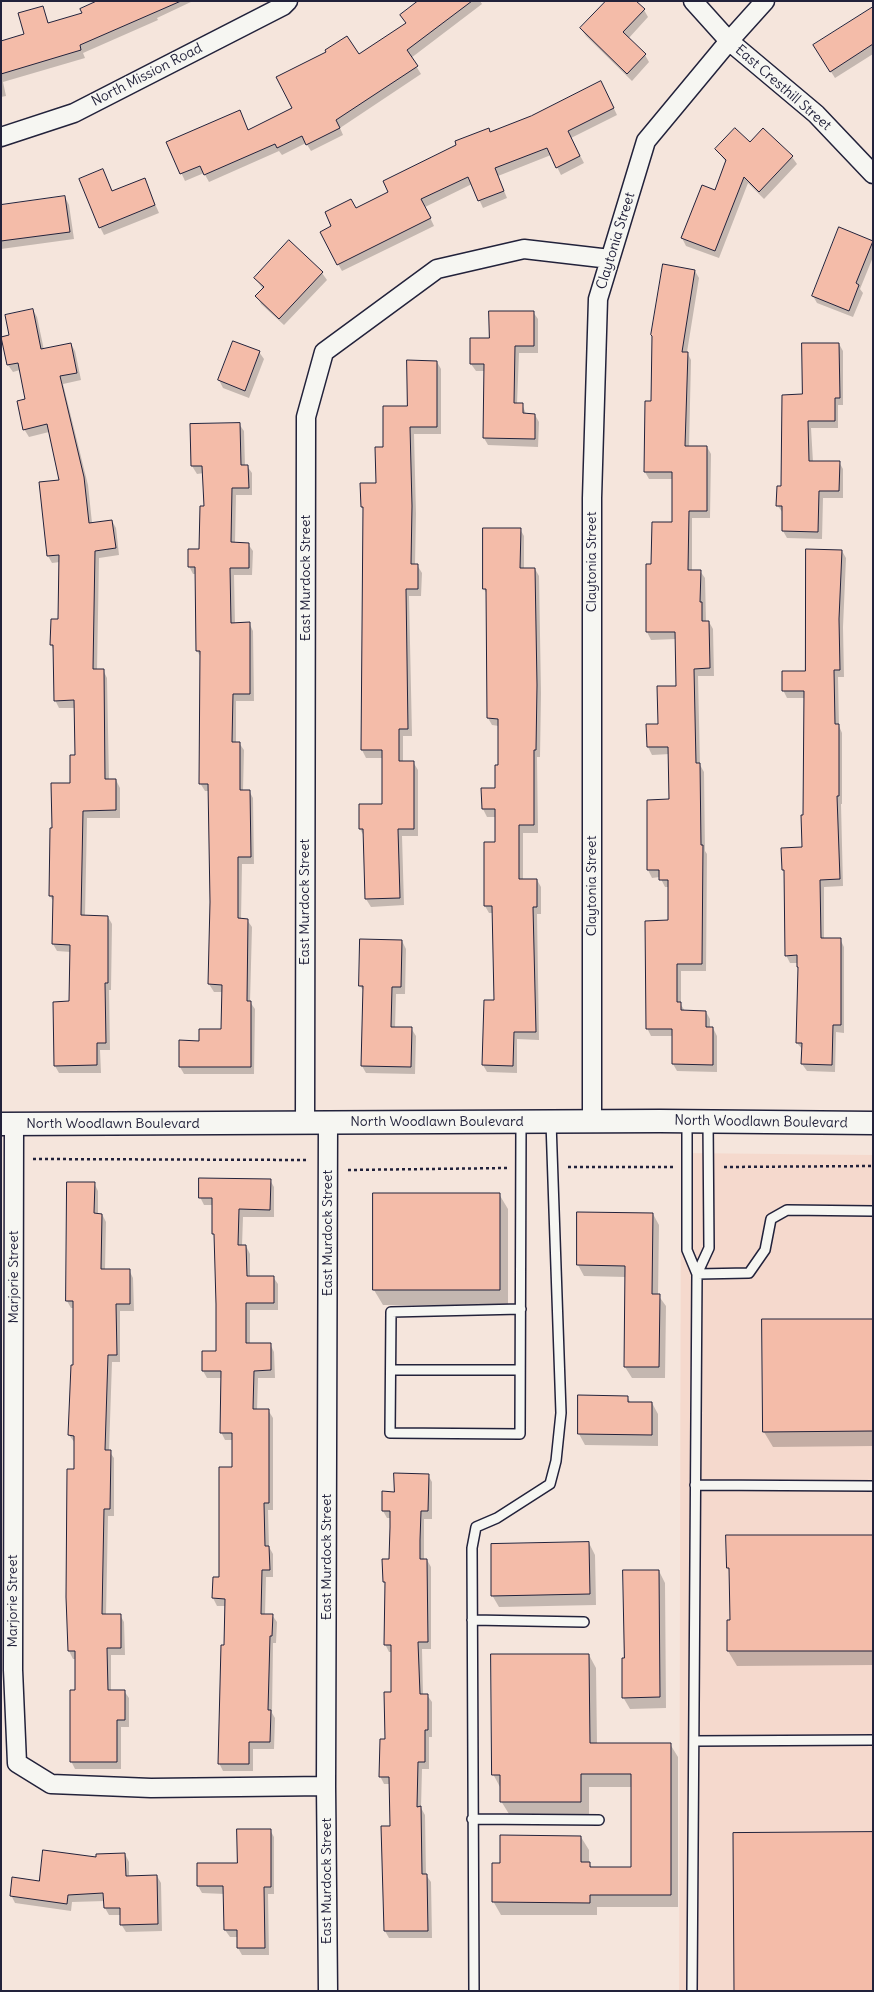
<!DOCTYPE html>
<html>
<head>
<meta charset="utf-8">
<style>
	body { margin:0 }
	#map { position:relative; width:874px; height:1992px; overflow:hidden; background:#f5e5dc; font-family:Delius,sans-serif }
	canvas { display:block }
	.frame { position:absolute; inset:0; border:2px solid #22223b; pointer-events:none }
</style>
</head>
<body>
<div id="map">
<canvas width="874" height="1992"></canvas>
<div class="frame"></div>
</div>
<script>
const c = document.querySelector('canvas').getContext('2d');
c.lineJoin = 'round';
function paint(path, color) {
  c.fillStyle = color;
  c.fill(path, 'evenodd');
}
function stroke(path, color, width, dash) {
  c.strokeStyle = color;
  c.lineWidth = width;
  c.lineCap = dash ? 'butt' : 'round';
  c.setLineDash(dash || []);
  c.stroke(path);
}
function label(font, color, halo, rows, align = 'center') {
  c.font = font + ' Delius,sans-serif';
  c.lineWidth = 3;
  c.setLineDash([]);
  c.textBaseline = 'middle';
  c.strokeStyle = halo;
  c.fillStyle = color;
  for (const [text, x, y, turn = 0] of rows) {
    c.save();
    c.translate(x, y);
    c.rotate((+turn || 0) * Math.PI / 180);
    c.textAlign = isNaN(turn) ? turn : align;
    if (halo) c.strokeText(text, 0, 0);
    c.fillText(text, 0, 0);
    c.restore();
  }
}
const built = new Path2D(`
	M 681,1153 L 873,1155 L 873,1991 L 679,1991 Z`);
const shadow = new Path2D(`
	M 100,1 L 193,1 L 157,18 L 158,20 L 83,53 L 85,58 L 3,82 L 6,96 L 1,97 L 1,42 L 26,35 L 42,7 L 49,24 L 83,14 Z
	M 420,1 L 480,1 L 482,4 L 411,58 L 421,74 L 340,128 L 343,135 L 311,151 L 306,143 L 282,155 L 279,151 L 209,182 L 204,173 L 185,181 L 167,142 L 239,111 L 249,131 L 293,109 L 359,55 L 407,24 Z
	M 608,1 L 635,1 L 644,10 L 648,17 L 628,39 L 645,55 L 649,62 L 632,81 L 586,36 L 581,29 Z
	M 873,8 L 873,54 L 835,78 L 819,53 Z
	M 605,90 L 617,115 L 571,138 L 584,163 L 561,175 L 551,155 L 498,176 L 507,198 L 483,208 L 472,184 L 425,207 L 434,226 L 342,271 L 338,264 L 333,226 L 356,209 L 390,192 L 490,133 Z
	M 763,129 L 792,157 L 797,164 L 764,199 L 748,183 L 719,258 L 686,246 L 682,238 L 715,191 L 726,162 L 716,149 L 750,144 Z
	M 103,170 L 112,192 L 144,179 L 159,213 L 104,235 L 100,227 Z
	M 65,197 L 69,205 L 74,239 L 1,249 L 1,206 Z
	M 872,242 L 873,257 L 860,289 L 863,293 L 853,317 L 817,303 L 813,296 Z
	M 695,271 L 699,278 L 687,352 L 691,360 L 689,447 L 707,447 L 711,454 L 710,518 L 692,518 L 692,571 L 700,571 L 705,578 L 706,622 L 709,622 L 713,629 L 714,676 L 698,676 L 700,765 L 704,772 L 705,851 L 707,854 L 706,971 L 681,971 L 681,1005 L 685,1011 L 706,1012 L 710,1019 L 710,1028 L 713,1028 L 717,1036 L 717,1072 L 677,1071 L 673,1064 L 673,1036 L 651,1036 L 647,1028 L 669,921 L 669,887 L 665,887 L 660,877 L 652,878 L 648,870 L 648,801 L 671,800 L 670,754 L 652,755 L 648,747 L 647,725 L 659,725 L 677,687 L 676,639 L 651,640 L 647,632 L 647,565 L 652,565 L 673,523 L 673,479 L 649,479 L 645,472 L 652,402 Z
	M 322,273 L 327,280 L 284,325 L 261,304 L 257,296 L 263,289 L 255,278 Z
	M 33,310 L 37,317 L 44,350 L 71,344 L 75,351 L 81,380 L 63,384 L 88,485 L 92,523 L 112,521 L 116,528 L 119,555 L 99,558 L 97,670 L 103,670 L 107,678 L 109,780 L 116,780 L 120,788 L 120,818 L 87,818 L 85,916 L 108,917 L 112,924 L 111,990 L 109,990 L 110,1050 L 100,1050 L 101,1073 L 59,1073 L 55,1066 L 70,1002 L 71,952 L 57,951 L 53,944 L 54,902 L 50,896 L 53,829 L 71,784 L 76,756 L 75,708 L 59,708 L 55,700 L 54,650 L 51,645 L 59,620 L 60,562 L 52,563 L 48,556 L 60,481 L 49,432 L 29,437 L 24,429 L 27,399 L 20,370 L 13,372 L 8,365 L 10,336 Z
	M 533,312 L 538,319 L 538,353 L 519,353 L 517,404 L 522,404 L 526,414 L 535,415 L 539,422 L 538,447 L 488,445 L 484,438 L 485,371 L 476,371 L 471,364 L 490,339 Z
	M 839,344 L 843,351 L 843,405 L 838,405 L 838,428 L 811,428 L 813,462 L 839,462 L 843,469 L 843,498 L 823,498 L 822,539 L 787,538 L 783,531 L 783,513 L 777,505 L 803,395 Z
	M 259,352 L 264,359 L 249,398 L 223,388 L 219,380 Z
	M 437,362 L 441,369 L 441,434 L 414,434 L 416,514 L 415,565 L 417,565 L 422,573 L 421,596 L 409,596 L 412,736 L 403,736 L 403,762 L 413,762 L 418,770 L 418,836 L 402,836 L 404,905 L 371,907 L 366,899 L 364,836 L 360,829 L 383,805 L 383,758 L 366,758 L 362,750 L 364,511 L 362,507 L 361,484 L 377,484 L 384,448 Z
	M 239,424 L 244,431 L 245,466 L 247,466 L 252,473 L 252,495 L 236,495 L 235,543 L 248,544 L 253,551 L 252,575 L 234,575 L 235,624 L 249,623 L 253,631 L 254,701 L 236,701 L 236,743 L 239,743 L 244,750 L 243,791 L 249,791 L 253,798 L 254,864 L 242,864 L 241,920 L 247,920 L 252,927 L 250,1002 L 255,1009 L 254,1074 L 184,1074 L 180,1067 L 200,1042 L 222,1030 L 223,992 L 214,992 L 209,984 L 211,902 L 209,791 L 205,791 L 200,783 L 201,657 L 197,651 L 196,574 L 193,574 L 189,566 L 200,550 L 205,507 L 204,473 L 197,474 L 192,466 L 191,425 Z
	M 520,529 L 524,536 L 524,569 L 535,569 L 539,576 L 541,693 L 540,757 L 537,757 L 538,833 L 523,833 L 523,880 L 537,880 L 541,887 L 541,914 L 537,914 L 539,1040 L 517,1039 L 517,1073 L 487,1072 L 483,1065 L 495,1001 L 493,913 L 489,913 L 485,906 L 485,843 L 496,843 L 496,817 L 487,817 L 483,809 L 482,789 L 496,789 L 499,766 L 499,726 L 492,725 L 488,718 L 487,594 L 484,589 Z
	M 842,551 L 846,558 L 843,627 L 844,677 L 838,677 L 839,726 L 842,733 L 842,804 L 841,804 L 843,886 L 824,887 L 824,939 L 840,939 L 844,947 L 844,1033 L 836,1032 L 835,1072 L 807,1071 L 802,1064 L 803,1050 L 797,1043 L 799,969 L 798,963 L 790,963 L 786,955 L 785,873 L 783,870 L 803,848 L 805,698 L 787,698 L 783,690 L 806,672 Z
	M 402,941 L 406,949 L 405,994 L 396,994 L 395,1028 L 411,1028 L 416,1036 L 415,1074 L 366,1073 L 362,1066 L 364,991 L 360,986 Z
	M 270,1180 L 274,1187 L 274,1217 L 243,1217 L 242,1246 L 246,1246 L 250,1254 L 250,1277 L 273,1277 L 278,1284 L 278,1310 L 250,1310 L 250,1344 L 270,1344 L 274,1352 L 275,1378 L 258,1378 L 257,1410 L 268,1410 L 273,1418 L 273,1510 L 268,1510 L 269,1547 L 273,1554 L 273,1577 L 266,1577 L 265,1615 L 272,1615 L 277,1622 L 276,1643 L 273,1643 L 272,1713 L 275,1718 L 274,1749 L 253,1749 L 253,1771 L 223,1771 L 219,1763 L 226,1606 L 217,1606 L 213,1598 L 214,1578 L 220,1578 L 233,1468 L 233,1440 L 225,1440 L 221,1432 L 222,1378 L 207,1378 L 203,1371 L 217,1352 L 215,1237 L 213,1233 L 213,1205 L 204,1205 L 200,1197 Z
	M 68,1183 L 94,1183 L 98,1191 L 98,1214 L 102,1214 L 106,1222 L 105,1270 L 129,1270 L 133,1278 L 134,1311 L 120,1311 L 120,1362 L 112,1362 L 109,1451 L 114,1458 L 114,1516 L 108,1516 L 106,1615 L 120,1615 L 124,1622 L 125,1655 L 111,1655 L 111,1691 L 124,1691 L 129,1698 L 129,1727 L 121,1727 L 121,1769 L 75,1769 L 71,1761 L 76,1691 L 76,1659 L 73,1659 L 69,1651 L 67,1597 L 75,1443 L 69,1435 L 74,1366 L 74,1308 L 71,1308 L 67,1301 Z
	M 374,1194 L 499,1194 L 508,1209 L 508,1305 L 383,1305 L 374,1290 Z
	M 653,1214 L 659,1225 L 658,1295 L 666,1306 L 665,1378 L 632,1378 L 625,1367 L 626,1277 L 584,1276 L 578,1265 Z
	M 873,1320 L 873,1446 L 773,1447 L 764,1432 Z
	M 627,1397 L 631,1403 L 652,1403 L 658,1414 L 658,1446 L 585,1445 L 579,1434 Z
	M 428,1475 L 432,1482 L 432,1519 L 424,1519 L 424,1560 L 427,1560 L 431,1567 L 431,1649 L 422,1649 L 423,1695 L 427,1695 L 432,1702 L 432,1737 L 429,1737 L 429,1769 L 422,1769 L 421,1808 L 425,1815 L 426,1875 L 431,1882 L 432,1938 L 389,1938 L 385,1931 L 391,1827 L 390,1784 L 384,1784 L 380,1776 L 392,1693 L 392,1652 L 389,1652 L 385,1644 L 386,1585 L 384,1581 L 390,1560 L 391,1518 L 387,1518 L 383,1511 L 395,1493 Z
	M 873,1535 L 873,1665 L 737,1666 L 728,1651 L 728,1621 L 731,1621 L 730,1573 L 728,1568 L 727,1536 Z
	M 589,1543 L 595,1555 L 596,1605 L 499,1607 L 492,1595 Z
	M 659,1571 L 665,1583 L 666,1708 L 630,1709 L 623,1697 L 625,1659 Z
	M 589,1655 L 596,1668 L 597,1744 L 670,1744 L 678,1757 L 678,1907 L 597,1907 L 597,1915 L 501,1915 L 493,1901 L 501,1864 L 581,1837 L 589,1850 L 589,1863 L 592,1868 L 632,1868 L 632,1787 L 589,1787 L 589,1815 L 509,1814 L 501,1801 L 500,1787 L 493,1774 Z
	M 270,1830 L 274,1837 L 274,1894 L 268,1894 L 269,1955 L 242,1955 L 238,1948 L 238,1937 L 230,1937 L 225,1930 L 225,1894 L 202,1893 L 198,1886 L 198,1864 L 238,1864 Z
	M 125,1854 L 129,1862 L 129,1877 L 157,1876 L 161,1883 L 162,1931 L 126,1932 L 121,1924 L 121,1915 L 109,1915 L 105,1908 L 105,1901 L 72,1902 L 71,1911 L 15,1903 L 11,1895 L 97,1859 Z`);
const building = new Path2D(`
	M 97,1 L 181,1 L 80,45 L 81,50 L 1,74 L 1,41 L 24,34 L 18,13 L 43,6 L 48,23 L 82,13 L 80,9 Z
	M 418,1 L 472,1 L 407,50 L 418,66 L 336,120 L 340,128 L 306,145 L 302,136 L 277,148 L 275,144 L 204,175 L 200,166 L 180,174 L 166,142 L 240,110 L 248,130 L 292,108 L 276,77 L 326,52 L 325,50 L 347,36 L 359,54 L 406,23 L 400,15 Z
	M 606,1 L 636,1 L 645,9 L 623,32 L 646,54 L 627,74 L 580,28 Z
	M 873,7 L 873,44 L 830,72 L 813,45 Z
	M 601,81 L 614,108 L 568,131 L 580,156 L 556,168 L 547,148 L 495,168 L 504,191 L 478,201 L 468,177 L 421,199 L 431,218 L 337,265 L 320,232 L 331,226 L 325,212 L 351,199 L 356,208 L 388,192 L 383,181 L 456,145 L 455,141 L 489,128 L 490,132 L 531,116 Z
	M 735,128 L 750,142 L 763,128 L 793,156 L 759,192 L 744,177 L 715,251 L 681,238 L 702,185 L 715,190 L 726,160 L 715,149 Z
	M 103,169 L 112,191 L 145,178 L 155,205 L 99,228 L 79,179 Z
	M 65,196 L 70,232 L 1,241 L 1,205 Z
	M 839,227 L 873,241 L 856,283 L 859,285 L 849,311 L 812,296 Z
	M 289,240 L 323,272 L 279,319 L 255,296 L 264,287 L 254,278 Z
	M 663,264 L 695,270 L 682,352 L 688,352 L 685,446 L 707,446 L 707,511 L 689,511 L 688,570 L 701,570 L 700,602 L 702,602 L 702,621 L 709,621 L 710,668 L 694,669 L 696,763 L 700,763 L 701,845 L 703,845 L 702,964 L 677,964 L 677,1002 L 681,1002 L 681,1010 L 706,1011 L 706,1027 L 713,1027 L 713,1065 L 672,1064 L 672,1029 L 646,1029 L 645,921 L 668,920 L 668,880 L 659,880 L 659,870 L 647,870 L 647,800 L 669,799 L 668,747 L 647,747 L 646,724 L 658,724 L 657,686 L 676,686 L 675,632 L 646,632 L 646,564 L 651,564 L 652,522 L 672,522 L 672,472 L 644,472 L 645,401 L 651,401 L 652,336 L 651,335 Z
	M 33,309 L 41,349 L 71,343 L 77,373 L 60,376 L 84,477 L 89,523 L 112,520 L 116,548 L 95,551 L 93,669 L 104,669 L 105,779 L 116,779 L 116,810 L 83,811 L 81,915 L 108,916 L 108,983 L 105,983 L 106,1043 L 97,1043 L 97,1065 L 54,1066 L 53,1002 L 69,1001 L 70,945 L 52,944 L 53,896 L 49,896 L 50,828 L 52,828 L 51,783 L 70,783 L 70,755 L 75,755 L 74,700 L 54,701 L 53,645 L 50,645 L 51,619 L 58,619 L 59,555 L 47,556 L 39,482 L 59,480 L 47,424 L 23,430 L 17,401 L 25,399 L 18,363 L 7,365 L 1,337 L 9,335 L 5,315 Z
	M 489,311 L 534,311 L 534,346 L 515,346 L 514,403 L 523,403 L 523,413 L 535,414 L 535,439 L 483,438 L 484,364 L 470,364 L 470,338 L 489,338 Z
	M 233,341 L 260,351 L 245,391 L 218,380 Z
	M 802,343 L 839,343 L 840,398 L 835,398 L 835,421 L 808,421 L 809,461 L 840,461 L 839,491 L 819,491 L 818,532 L 782,531 L 782,506 L 776,506 L 777,486 L 781,486 L 782,395 L 802,394 Z
	M 407,360 L 437,361 L 437,427 L 410,427 L 412,506 L 411,564 L 418,564 L 418,589 L 406,589 L 408,729 L 399,729 L 399,761 L 414,761 L 414,829 L 398,829 L 400,898 L 365,899 L 363,829 L 359,829 L 359,804 L 382,804 L 382,750 L 361,750 L 363,507 L 361,507 L 360,483 L 376,483 L 375,447 L 383,447 L 383,406 L 407,406 Z
	M 240,423 L 241,465 L 248,465 L 249,488 L 232,488 L 231,542 L 249,543 L 249,568 L 230,568 L 231,623 L 250,622 L 250,694 L 233,694 L 232,742 L 240,742 L 240,790 L 250,790 L 251,857 L 238,857 L 238,918 L 248,919 L 247,1001 L 251,1001 L 251,1067 L 179,1067 L 179,1040 L 199,1041 L 199,1029 L 221,1029 L 222,985 L 208,984 L 210,902 L 208,784 L 199,784 L 200,651 L 196,651 L 195,567 L 188,567 L 188,549 L 199,549 L 200,506 L 204,506 L 202,466 L 191,466 L 190,424 Z
	M 483,528 L 521,528 L 520,568 L 535,568 L 537,685 L 536,750 L 534,750 L 534,825 L 519,825 L 519,879 L 537,879 L 537,907 L 533,907 L 536,1032 L 514,1032 L 513,1066 L 482,1065 L 484,1000 L 494,1000 L 492,906 L 484,906 L 484,842 L 495,842 L 495,809 L 482,809 L 481,788 L 495,788 L 495,765 L 498,765 L 498,719 L 487,718 L 486,589 L 483,589 Z
	M 806,549 L 842,550 L 839,619 L 840,670 L 834,670 L 835,724 L 839,724 L 839,796 L 837,796 L 840,879 L 820,880 L 821,938 L 841,938 L 841,1025 L 833,1025 L 832,1065 L 801,1064 L 802,1043 L 796,1043 L 798,967 L 797,967 L 797,955 L 785,956 L 784,870 L 782,870 L 781,848 L 802,847 L 801,815 L 803,815 L 804,691 L 782,691 L 782,671 L 805,671 Z
	M 360,939 L 402,940 L 401,987 L 392,987 L 391,1027 L 412,1027 L 411,1067 L 361,1066 L 363,986 L 359,986 Z
	M 199,1178 L 271,1179 L 270,1210 L 239,1209 L 238,1245 L 246,1245 L 247,1276 L 274,1276 L 274,1303 L 246,1303 L 246,1343 L 271,1343 L 271,1370 L 254,1371 L 253,1409 L 269,1409 L 269,1503 L 264,1503 L 265,1546 L 269,1546 L 270,1570 L 262,1570 L 261,1614 L 273,1614 L 272,1636 L 270,1636 L 268,1710 L 271,1710 L 270,1742 L 249,1742 L 249,1764 L 218,1764 L 221,1645 L 224,1645 L 225,1599 L 212,1598 L 213,1577 L 219,1577 L 219,1467 L 232,1467 L 232,1433 L 220,1433 L 221,1371 L 202,1371 L 202,1351 L 216,1351 L 216,1304 L 214,1234 L 212,1234 L 212,1198 L 199,1198 Z
	M 67,1182 L 95,1182 L 94,1213 L 102,1214 L 101,1269 L 130,1269 L 130,1304 L 116,1304 L 117,1355 L 108,1355 L 105,1450 L 111,1450 L 110,1509 L 104,1509 L 102,1614 L 121,1614 L 121,1648 L 107,1648 L 108,1690 L 125,1690 L 125,1720 L 117,1720 L 117,1762 L 70,1762 L 70,1690 L 75,1690 L 75,1651 L 68,1651 L 66,1597 L 67,1469 L 74,1469 L 74,1436 L 68,1435 L 71,1365 L 73,1365 L 73,1301 L 66,1301 Z
	M 373,1193 L 500,1193 L 500,1290 L 373,1290 Z
	M 577,1212 L 653,1213 L 652,1294 L 660,1294 L 659,1367 L 624,1367 L 625,1266 L 577,1265 Z
	M 762,1319 L 873,1319 L 873,1431 L 763,1432 Z
	M 578,1395 L 628,1396 L 628,1402 L 652,1402 L 652,1435 L 578,1434 Z
	M 394,1473 L 429,1474 L 428,1511 L 421,1511 L 420,1540 L 420,1559 L 427,1559 L 428,1642 L 418,1642 L 420,1694 L 428,1694 L 428,1730 L 425,1730 L 425,1762 L 418,1762 L 417,1807 L 421,1806 L 422,1874 L 427,1874 L 428,1931 L 384,1931 L 381,1826 L 390,1826 L 389,1777 L 379,1777 L 380,1739 L 385,1739 L 384,1692 L 391,1692 L 391,1645 L 384,1645 L 385,1582 L 383,1582 L 382,1559 L 389,1559 L 390,1527 L 390,1511 L 382,1511 L 382,1491 L 394,1492 Z
	M 726,1535 L 873,1535 L 873,1651 L 727,1651 L 727,1620 L 730,1620 L 729,1568 L 727,1568 Z
	M 589,1542 L 590,1594 L 491,1596 L 491,1544 Z
	M 623,1570 L 659,1570 L 660,1697 L 622,1698 L 622,1658 L 624,1658 Z
	M 491,1654 L 589,1654 L 590,1743 L 671,1743 L 671,1895 L 590,1895 L 590,1903 L 492,1902 L 492,1863 L 500,1863 L 500,1835 L 581,1836 L 581,1862 L 590,1862 L 590,1867 L 631,1867 L 631,1774 L 581,1774 L 581,1802 L 500,1802 L 500,1775 L 492,1775 Z
	M 237,1829 L 271,1829 L 271,1887 L 264,1887 L 265,1948 L 237,1948 L 237,1930 L 224,1930 L 223,1886 L 197,1886 L 197,1863 L 237,1863 Z
	M 873,1832 L 873,1991 L 734,1991 L 733,1833 Z
	M 43,1850 L 96,1857 L 96,1854 L 125,1853 L 126,1876 L 157,1875 L 158,1924 L 120,1925 L 120,1908 L 104,1908 L 103,1893 L 68,1895 L 67,1904 L 10,1896 L 12,1877 L 39,1881 Z`);
const path = new Path2D(`
	M 33,1159 L 308,1160
	M 568,1167 L 673,1167
	M 724,1167 L 873,1166
	M 348,1170 L 507,1168`);
const service = new Path2D(`
	M 687,1121 L 687,1250 L 697,1274 L 709,1248 L 708,1121
	M 521,1309 L 391,1312 L 390,1433 L 520,1434 C 520,1330 521,1226 521,1122
	M 391,1370 L 520,1370
	M 695,1485 L 873,1486
	M 472,1620 L 584,1622
	M 694,1741 L 873,1740
	M 472,1819 L 599,1820
	M 474,1991 L 472,1548 L 476,1527 L 497,1518 L 550,1484 L 556,1461 L 561,1413 L 551,1122
	M 692,1991 L 697,1274 L 749,1273 L 765,1250 L 771,1219 L 787,1210 L 873,1211`);
const minor = new Path2D(`
	M 693,1 L 729,41 L 816,114 L 873,174
	M 1,137 L 74,113 L 283,6 L 288,1
	M 592,1121 L 592,498 L 598,299 L 646,141 L 729,41 L 765,1
	M 305,1123 L 306,417 L 324,352 L 437,269 L 524,249 L 610,259
	M 14,1124 L 13,1670 L 17,1763 L 51,1784 L 151,1788 L 326,1786
	M 328,1991 L 326,1786 L 328,1122`);
const secondary = new Path2D(`
	M 1,1124 L 660,1121 L 873,1123`);
const streetNames = [
	["North Mission Road",147,75,-27],
	["East Cresthill Street",783,88,41],
	["Claytonia Street",616,241,-73],
	["Claytonia Street",592,562,-90],
	["East Murdock Street",306,578,-90],
	["Claytonia Street",592,886,-90],
	["East Murdock Street",305,902,-90],
	["North Woodlawn Boulevard",437,1122],
	["North Woodlawn Boulevard",761,1122,1],
	["North Woodlawn Boulevard",113,1124],
	["East Murdock Street",328,1233,-90],
	["Marjorie Street",14,1277,-90],
	["East Murdock Street",327,1557,-90],
	["Marjorie Street",13,1601,-90],
	["East Murdock Street",327,1881,-90]
];
paint(built, '#f5d9cd');
paint(shadow, '#0003');
paint(building, '#f4bca9');
stroke(building, '#22223b', 1);
stroke(service, '#22223b', 12);
stroke(minor, '#22223b', 21);
stroke(secondary, '#22223b', 25);
stroke(path, '#22223b', 2.5, [3, 3]);
stroke(service, '#f6f6f2', 9);
stroke(minor, '#f6f6f2', 18);
stroke(secondary, '#f6f6f2', 22);
label('14px', '#22223b', '#f6f6f2', streetNames);
</script>
</body>
</html>
